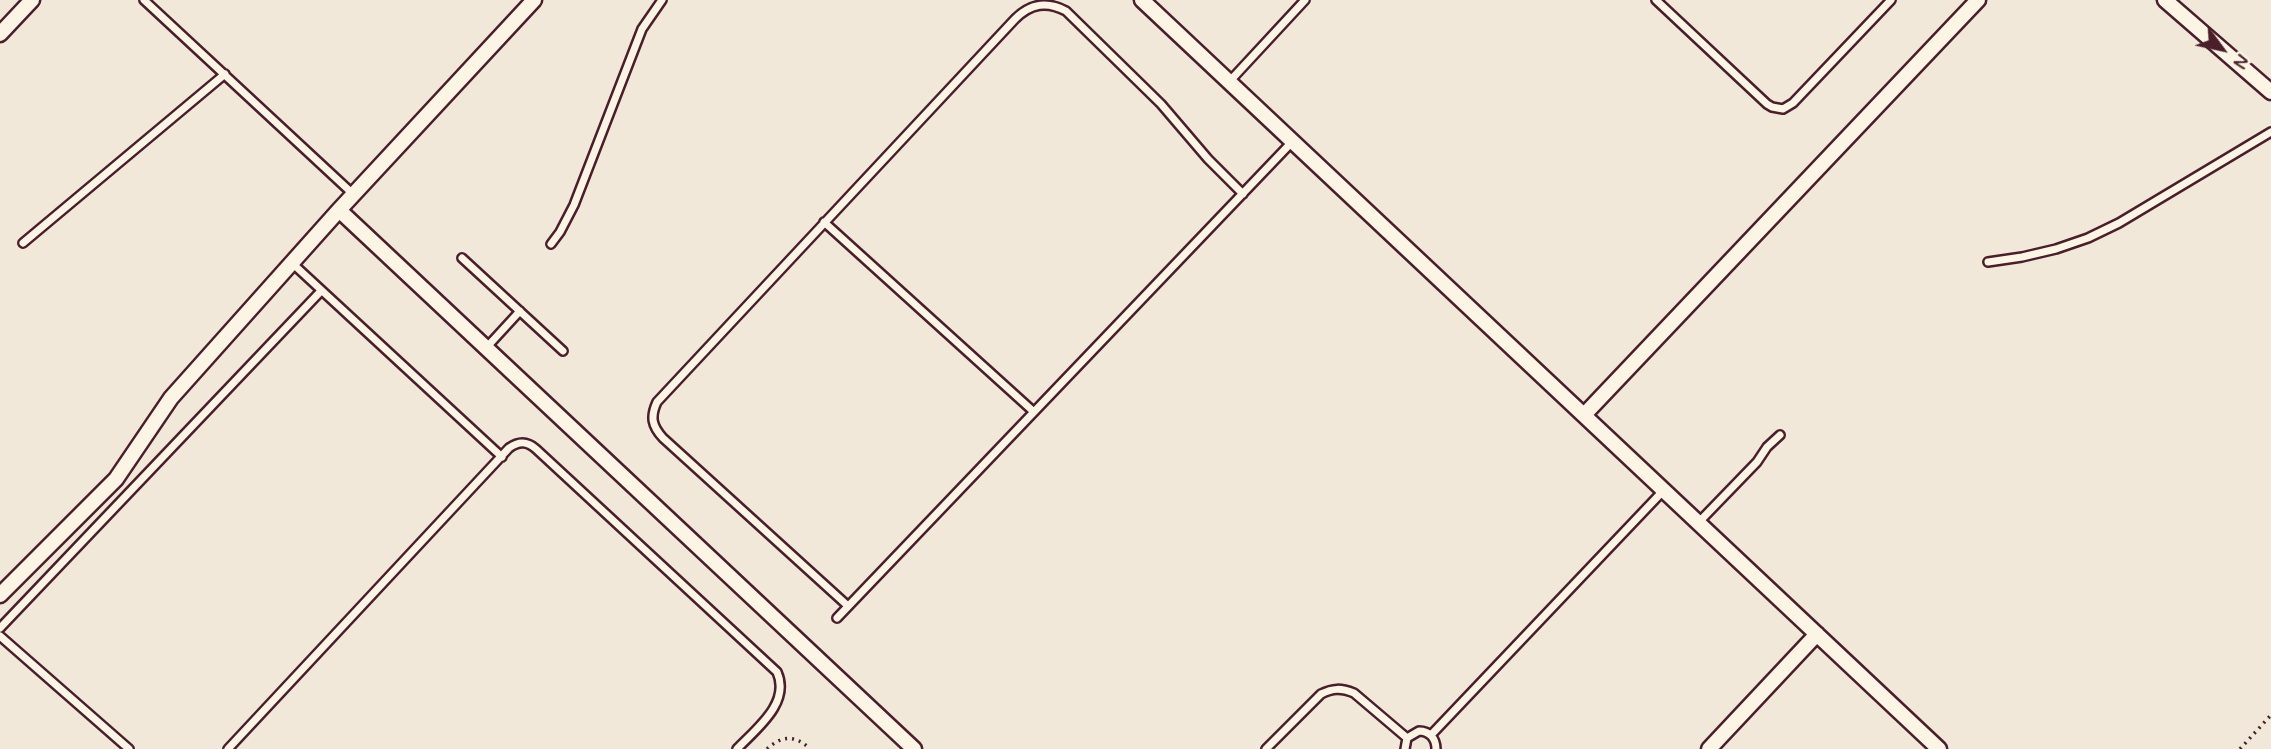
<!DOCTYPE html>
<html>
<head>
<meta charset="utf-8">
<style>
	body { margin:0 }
	#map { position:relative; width:2271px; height:749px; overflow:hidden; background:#f1e8da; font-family:Mynerve,sans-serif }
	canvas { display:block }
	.north { position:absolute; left:2187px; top:14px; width:70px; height:70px; -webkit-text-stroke:5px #fcf5e5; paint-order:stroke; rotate:123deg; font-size:19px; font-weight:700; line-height:28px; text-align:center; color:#4a1f2b }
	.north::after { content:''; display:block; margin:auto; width:24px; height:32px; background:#4a1f2b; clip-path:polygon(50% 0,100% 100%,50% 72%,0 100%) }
</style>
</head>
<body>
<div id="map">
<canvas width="2271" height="749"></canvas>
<div class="north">N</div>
</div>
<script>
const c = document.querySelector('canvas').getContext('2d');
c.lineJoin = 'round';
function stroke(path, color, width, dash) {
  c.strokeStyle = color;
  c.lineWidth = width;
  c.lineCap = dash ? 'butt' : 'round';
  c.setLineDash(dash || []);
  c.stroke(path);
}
const path = new Path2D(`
	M 767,749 C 782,735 796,735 810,749
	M 2240,749 L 2271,715`);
const service = new Path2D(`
	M 144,0 L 353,194
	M 1656,0 L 1767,104 L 1772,107 L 1783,109 L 1793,103 L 1891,0
	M 1229,82 L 1305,0
	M 824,222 L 1034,412
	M 23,243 L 225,74
	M 551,244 L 560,232 L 574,205 L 642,29 L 662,0
	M 462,258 L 563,351
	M 1988,262 L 2022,257 L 2056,249 L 2088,238 L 2119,223 L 2271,132
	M 292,263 L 502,457
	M 486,348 L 520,311
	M 1698,523 L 1757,462 L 1767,447 L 1780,435
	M 848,606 L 663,438 C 652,426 650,417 657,402 L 1015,19 C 1031,3 1047,1 1066,11 L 1161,104 L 1208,159 L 1243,194
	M 837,618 L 1292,142
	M 0,628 L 321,291
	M 0,636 L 129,749
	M 1431,735 L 1663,491
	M 228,749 L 509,448 C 519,441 527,441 536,449 L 777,672 C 791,703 756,729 737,749
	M 1266,749 L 1321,694 C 1333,688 1341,688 1354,693 L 1407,738
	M 1405,749 L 1407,738 L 1419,731 C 1429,731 1436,738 1436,749`);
const minor = new Path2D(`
	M 1142,0 L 1939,749
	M 2165,0 L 2271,92
	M 0,34 L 32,0
	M 339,210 L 914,749
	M 1584,415 L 1978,0
	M 0,595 L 116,479 L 171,398 L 339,210 L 534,0
	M 1709,749 L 1817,634`);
stroke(service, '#4a1f2b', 12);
stroke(minor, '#4a1f2b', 19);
stroke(path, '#4a1f2b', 3.5, [2, 5]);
stroke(service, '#fcf5e5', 7);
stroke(minor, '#fcf5e5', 14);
</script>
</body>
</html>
